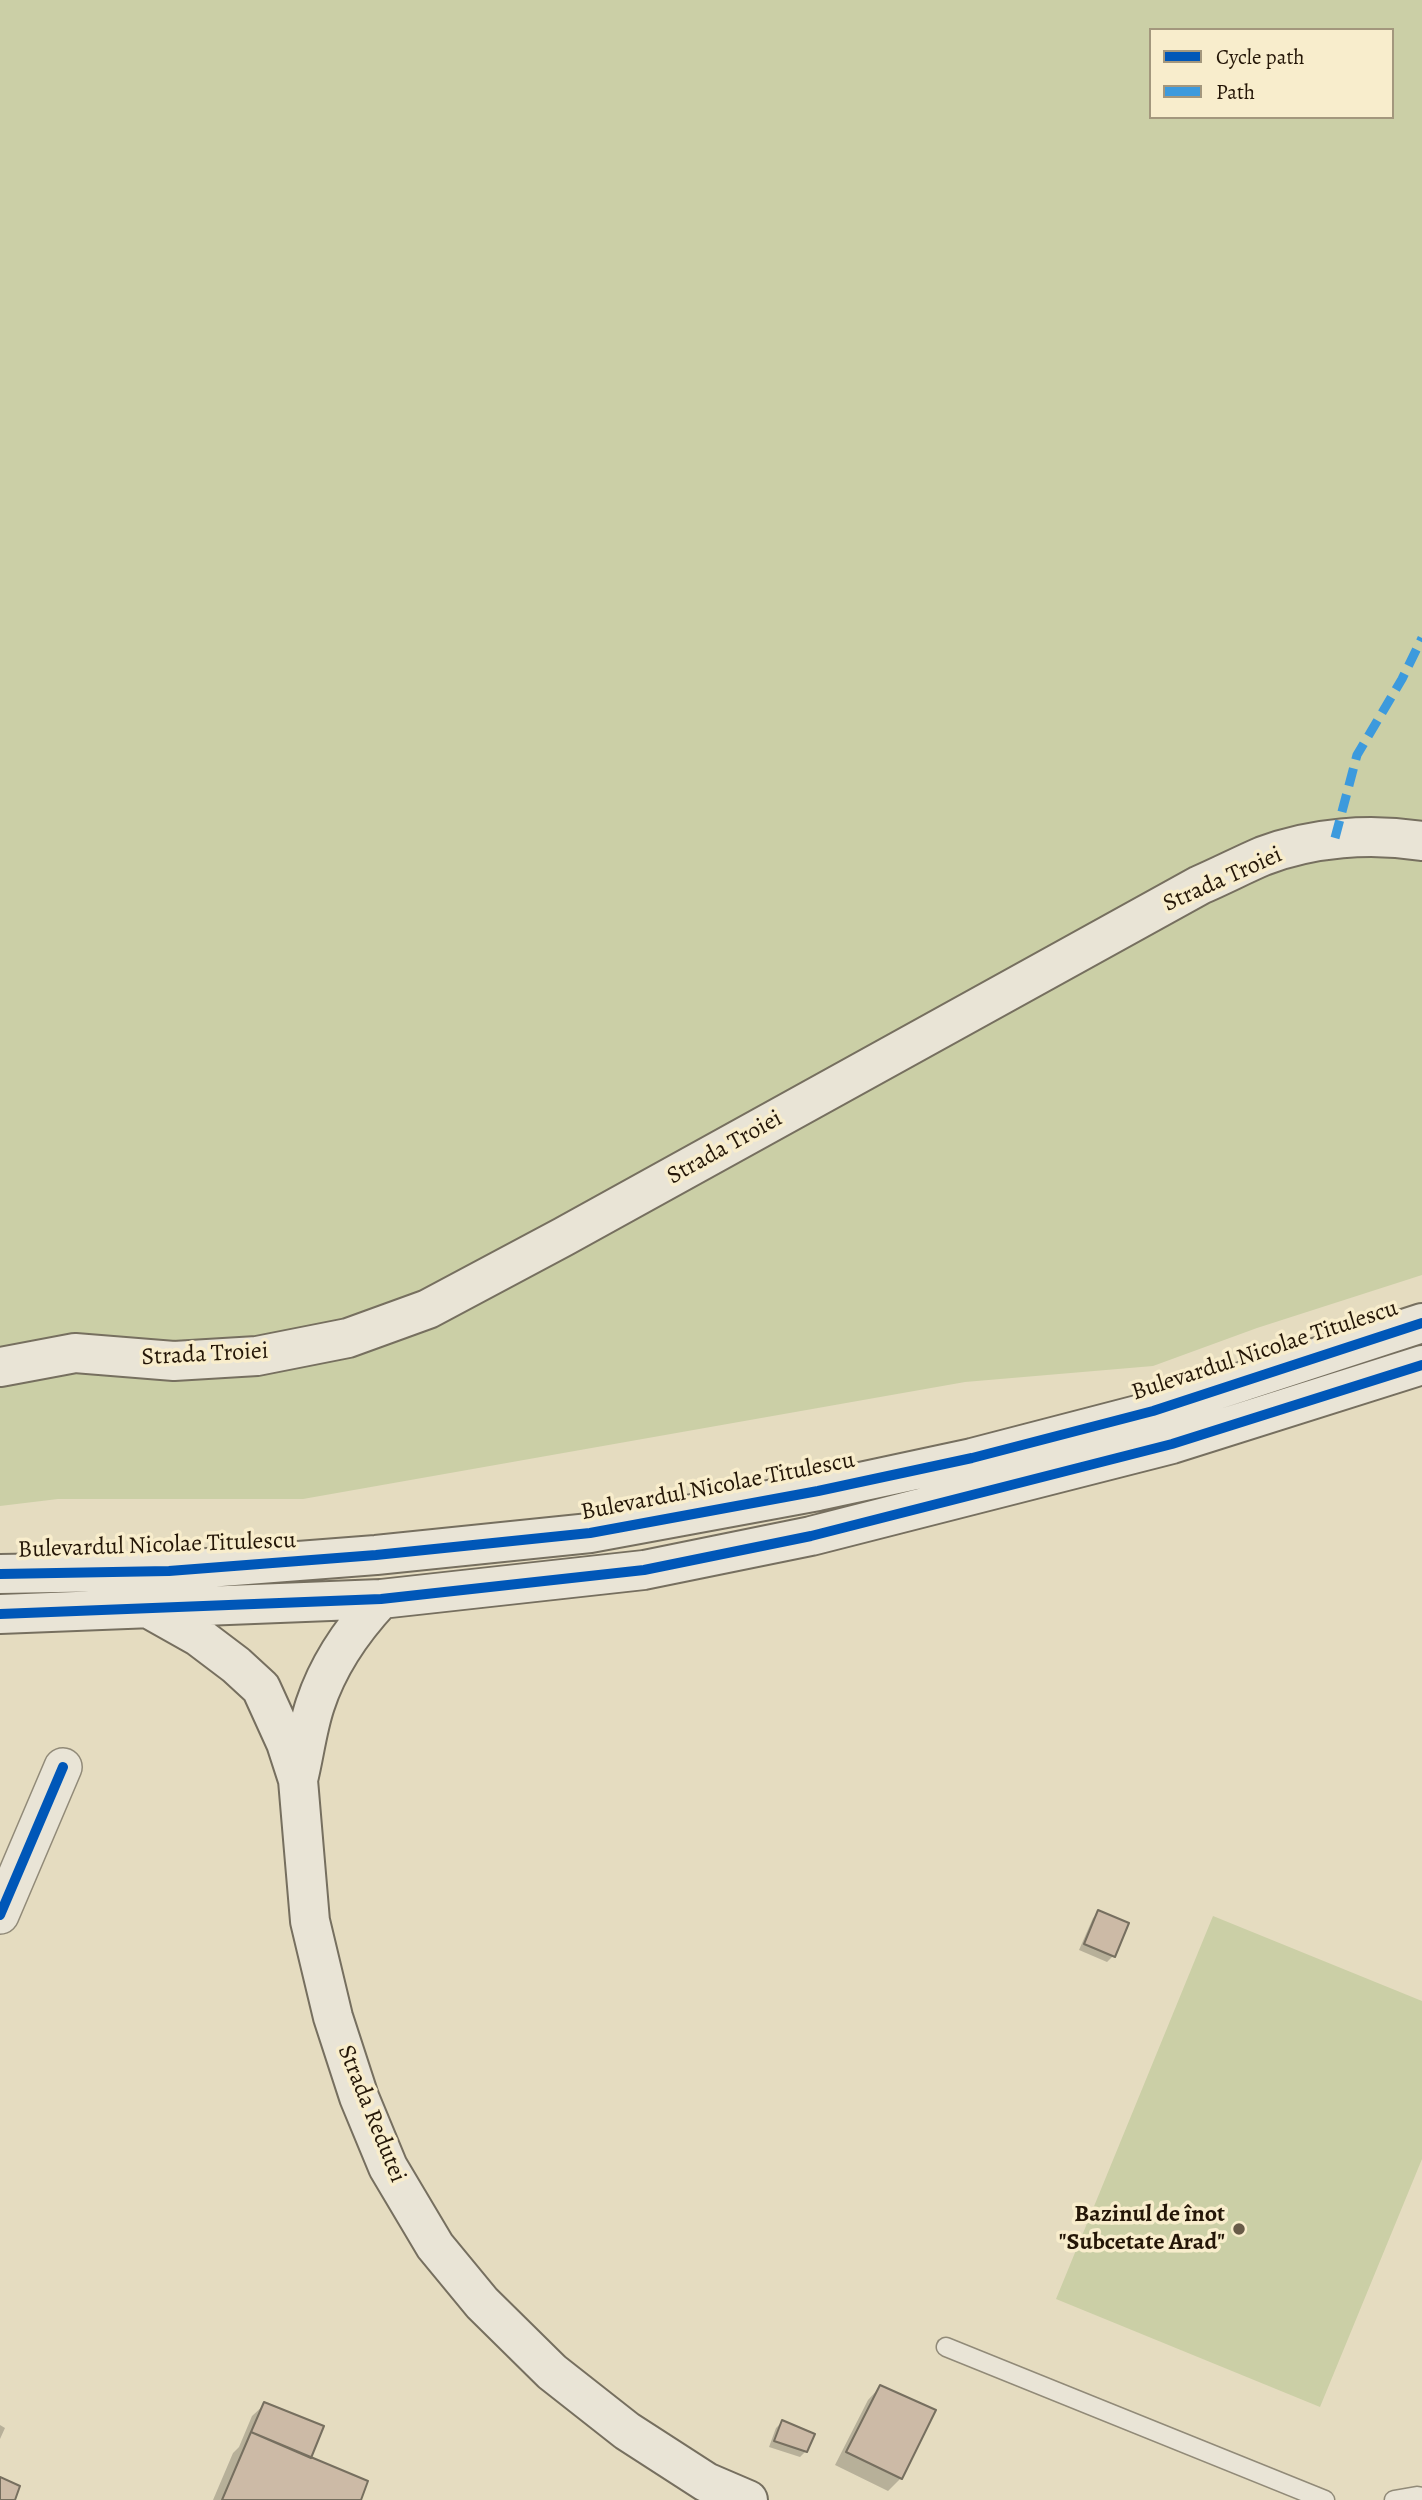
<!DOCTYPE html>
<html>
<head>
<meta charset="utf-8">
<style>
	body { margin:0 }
	#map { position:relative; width:1422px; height:2500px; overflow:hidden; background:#e5dcc0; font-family:Alegreya,serif }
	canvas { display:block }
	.legend { position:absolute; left:1149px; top:28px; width:245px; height:91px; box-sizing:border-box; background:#f8edcc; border:2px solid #a3977d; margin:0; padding:9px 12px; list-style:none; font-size:21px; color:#241607 }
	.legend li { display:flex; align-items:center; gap:14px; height:35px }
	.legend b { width:35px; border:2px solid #a3977d }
</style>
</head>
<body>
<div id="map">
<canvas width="1422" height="2500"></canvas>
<ul class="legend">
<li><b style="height:9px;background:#0057b8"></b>Cycle path</li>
<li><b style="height:9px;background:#3c9add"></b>Path</li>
</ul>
</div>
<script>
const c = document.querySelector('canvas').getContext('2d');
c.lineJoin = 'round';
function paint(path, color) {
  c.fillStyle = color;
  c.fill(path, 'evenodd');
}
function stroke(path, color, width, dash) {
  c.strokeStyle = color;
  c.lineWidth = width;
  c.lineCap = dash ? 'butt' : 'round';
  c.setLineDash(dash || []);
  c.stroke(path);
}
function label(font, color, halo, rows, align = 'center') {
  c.font = font + ' Alegreya,serif';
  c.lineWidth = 7;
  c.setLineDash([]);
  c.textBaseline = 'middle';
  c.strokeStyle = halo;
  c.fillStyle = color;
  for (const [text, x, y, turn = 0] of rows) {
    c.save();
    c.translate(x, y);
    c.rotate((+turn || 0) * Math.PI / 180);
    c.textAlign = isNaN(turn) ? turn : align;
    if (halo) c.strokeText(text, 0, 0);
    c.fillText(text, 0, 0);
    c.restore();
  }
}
const green = new Path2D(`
	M 0,0 L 1422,0 L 1422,1275 L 1257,1328 L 1153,1366 L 965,1382 L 303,1499 L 58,1499 L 0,1506 ZM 1151,30 L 1392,30 L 1392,117 L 1151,117 Z
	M 1213,1916 L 1422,2001 L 1422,2159 L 1320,2407 L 1056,2299 Z`);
const shadow = new Path2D(`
	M 1099,1912 L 1126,1924 L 1113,1956 L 1107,1962 L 1079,1950 L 1093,1918 Z
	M 880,2387 L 901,2478 L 888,2491 L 835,2465 L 868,2400 Z
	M 265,2404 L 309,2458 L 359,2500 L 213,2500 L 233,2453 L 239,2447 L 252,2416 Z
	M 782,2422 L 806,2451 L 800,2457 L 769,2447 L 776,2428 Z
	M 0,2425 L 5,2428 L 0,2439 Z`);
const building = new Path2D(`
	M 1098,1910 L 1129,1923 L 1115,1957 L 1084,1944 Z
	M 880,2385 L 936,2410 L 902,2479 L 846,2452 Z
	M 264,2402 L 324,2426 L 311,2458 L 251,2432 Z
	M 782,2420 L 815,2434 L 807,2452 L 774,2441 Z
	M 251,2432 L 368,2481 L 361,2500 L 222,2500 Z
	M 0,2477 L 20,2486 L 15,2500 L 0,2500 Z`);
const service = new Path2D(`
	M 946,2347 L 1325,2500
	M 1394,2500 L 1417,2496 L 1422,2497`);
const minor = new Path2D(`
	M 0,1915 L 63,1767`);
const secondary = new Path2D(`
	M 0,1367 L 75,1353 L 174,1361 L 257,1356 L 348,1338 L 428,1309 L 563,1237 L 1200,885 C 1221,876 1242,865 1263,856 C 1313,837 1370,833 1422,841
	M 0,1574 L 169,1571 L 376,1555 L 590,1533 L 818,1491 L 972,1458 L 1153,1411 L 1422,1323
	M 151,1610 L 199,1637 L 236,1665 L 261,1688 L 286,1743 L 298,1780 L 310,1921 L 333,2017 L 359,2097 L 388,2167 L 435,2246 L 482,2303 L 552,2372 L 627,2431 L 706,2482 L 748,2500
	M 0,1614 L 381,1599 L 644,1570 L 811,1536 L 1172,1444 L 1422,1365
	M 298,1780 C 304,1756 307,1729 315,1705 C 328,1665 353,1629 381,1599`);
const quiet = new Path2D(`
	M 1335,838 L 1357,755 L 1402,679 L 1422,638`);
const cycleway = new Path2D(`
	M 0,1574 L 169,1571 L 376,1555 L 590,1533 L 818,1491 L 972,1458 L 1153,1411 L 1422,1323
	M 0,1614 L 381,1599 L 644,1570 L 811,1536 L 1172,1444 L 1422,1365
	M 0,1915 L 63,1767`);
const markers = [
	[1239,2229,7,"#685b48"]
];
const streetNames = [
	["Strada Troiei",1223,880,-24],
	["Strada Troiei",725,1148,-29],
	["Bulevardul Nicolae Titulescu",1265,1351,-18],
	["Strada Troiei",205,1355,-3],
	["Bulevardul Nicolae Titulescu",718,1487,-11],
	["Bulevardul Nicolae Titulescu",157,1546,-2],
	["Strada Redutei",371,2114,68]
];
const poiNames = [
	["Bazinul de înot",1225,2215],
	["\"Subcetate Arad\"",1225,2243]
];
paint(green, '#cbcfa6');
paint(shadow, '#0003');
paint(building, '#ccbaa6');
stroke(building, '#766f5f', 2);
stroke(service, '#918a78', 21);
stroke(minor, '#918a78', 40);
stroke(secondary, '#766f5f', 42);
stroke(service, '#e9e4d6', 18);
stroke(minor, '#e9e4d6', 37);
stroke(secondary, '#e9e4d6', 38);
stroke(quiet, '#3c9add', 9, [18, 9]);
stroke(cycleway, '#0057b8', 10);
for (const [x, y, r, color] of markers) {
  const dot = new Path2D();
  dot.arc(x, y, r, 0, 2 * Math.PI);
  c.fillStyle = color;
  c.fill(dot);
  stroke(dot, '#f8edcc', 2.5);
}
label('24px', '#241607', '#f8edcc', streetNames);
label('bold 24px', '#241607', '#f8edcc', poiNames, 'right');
</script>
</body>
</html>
